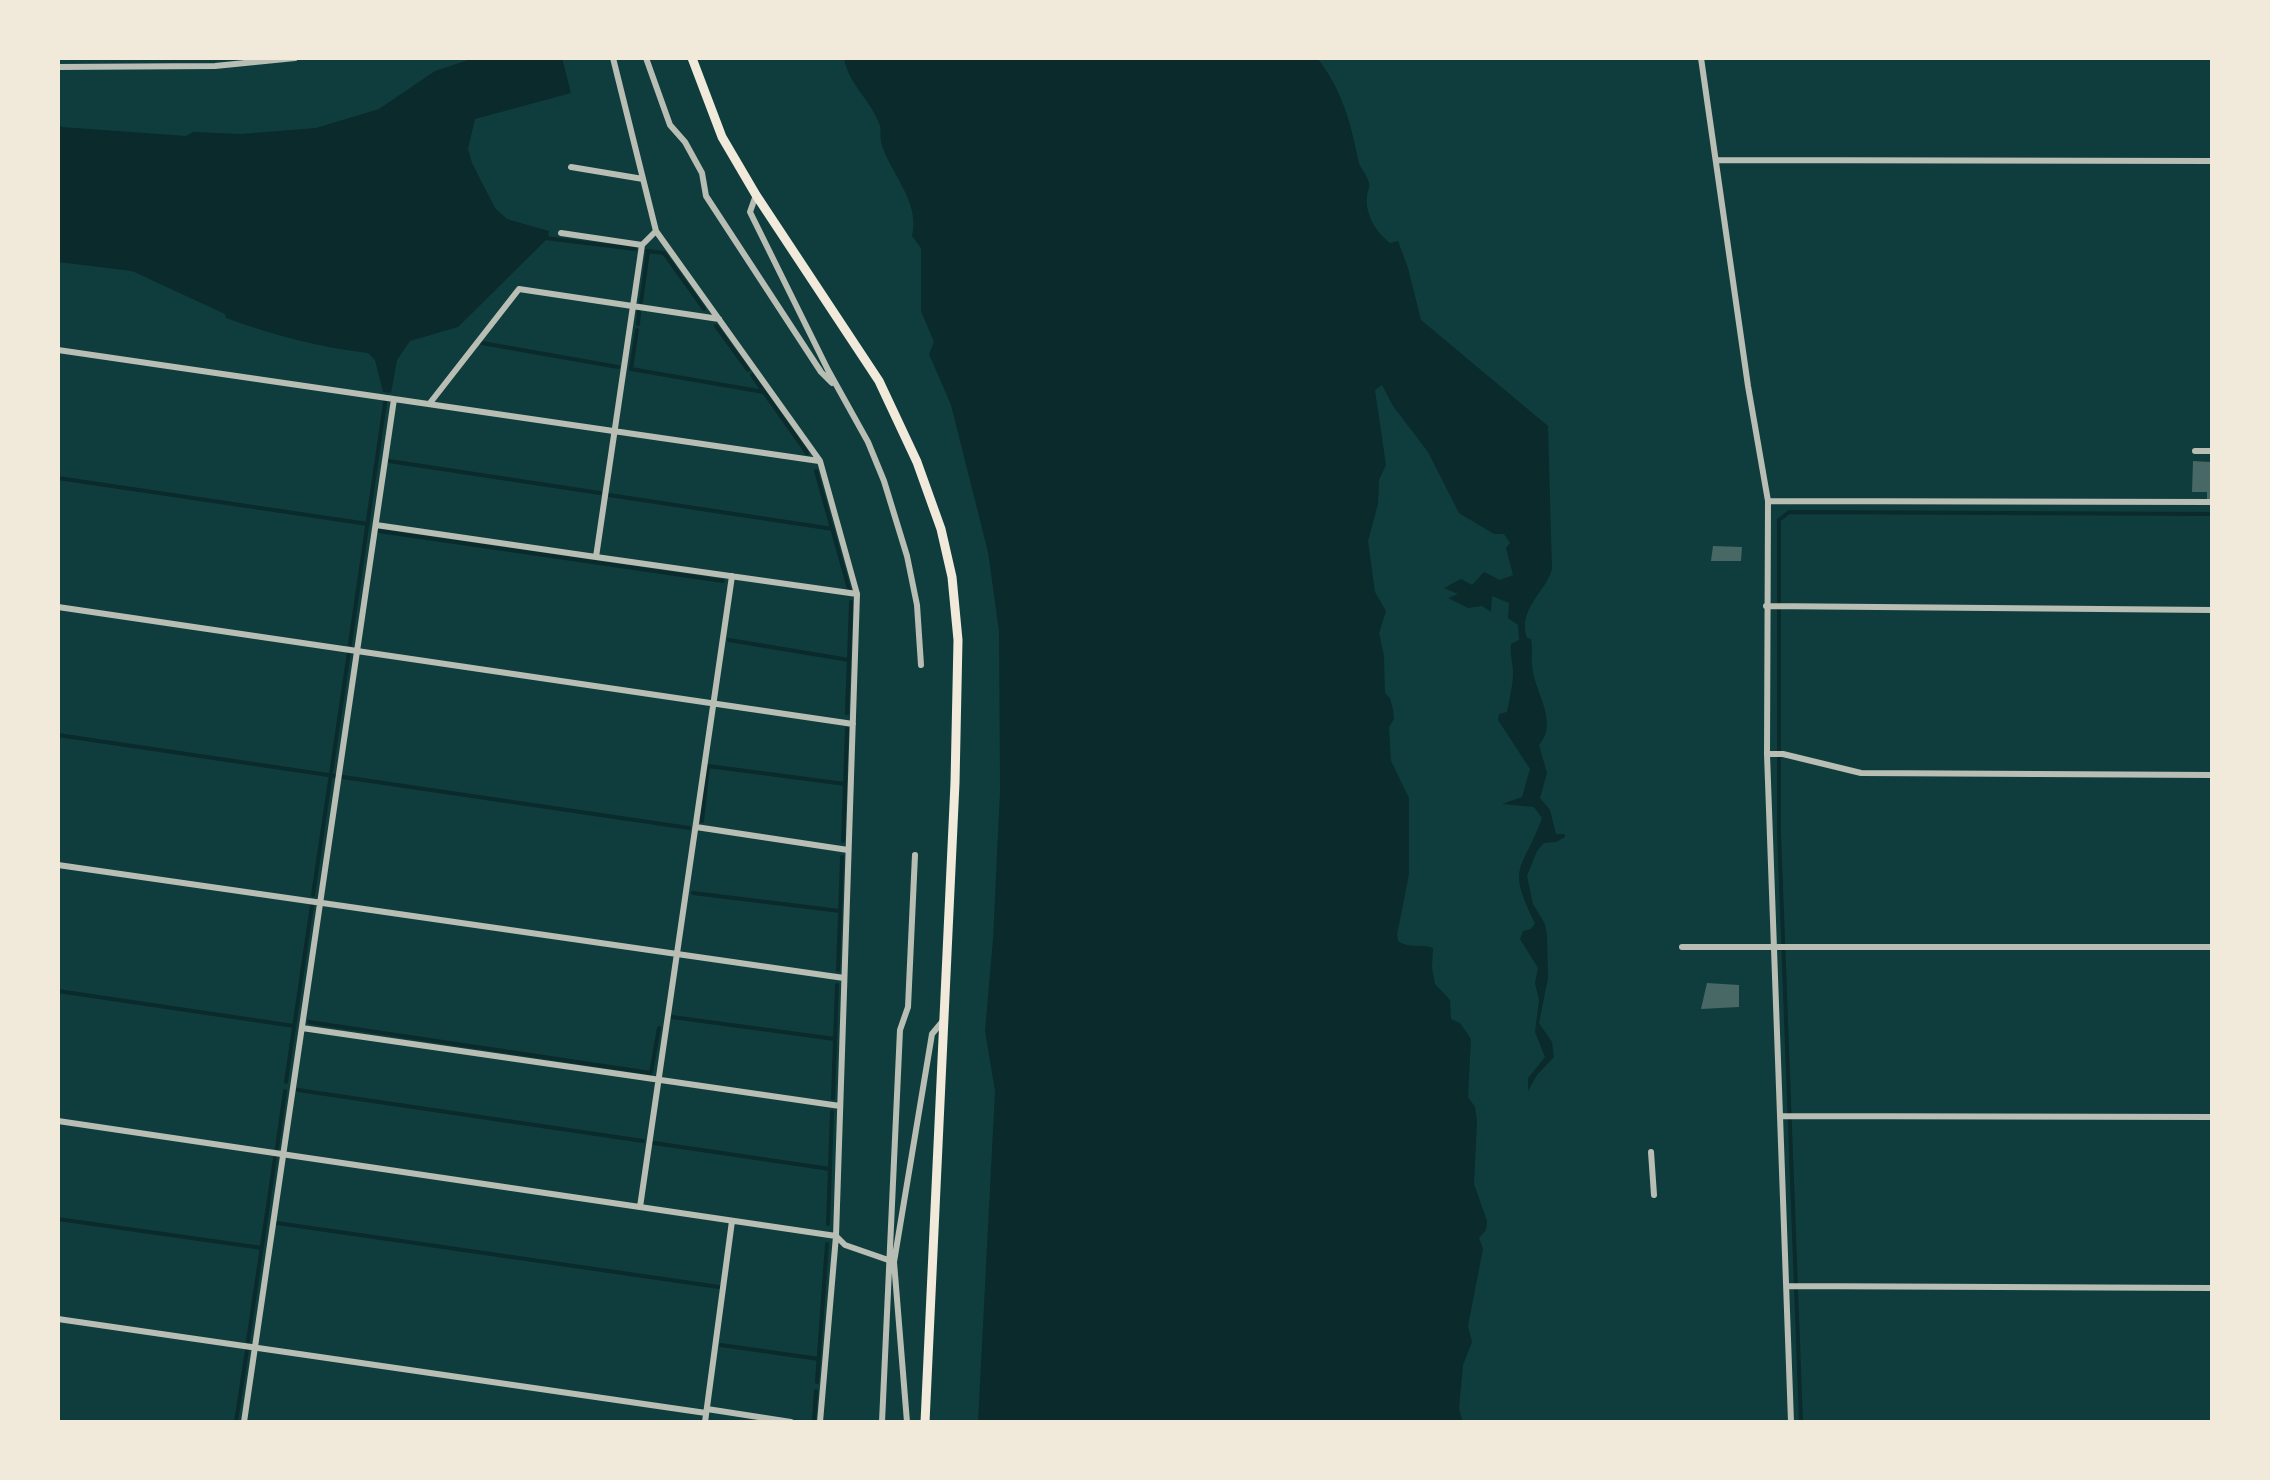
<!DOCTYPE html>
<html>
<head>
<meta charset="utf-8">
<style>
	body { margin:0 }
	#map { position:relative; width:2270px; height:1480px; overflow:hidden; background:#0f3d3e; font-family:"Nunito Sans",sans-serif }
	canvas { display:block }
	.frame { position:absolute; inset:0; border:60px solid #f1e9da; pointer-events:none }
</style>
</head>
<body>
<div id="map">
<canvas width="2270" height="1480"></canvas>
<div class="frame"></div>
</div>
<script>
const c = document.querySelector('canvas').getContext('2d');
c.lineJoin = 'round';
function paint(path, color) {
  c.fillStyle = color;
  c.fill(path, 'evenodd');
}
function stroke(path, color, width, dash) {
  c.strokeStyle = color;
  c.lineWidth = width;
  c.lineCap = dash ? 'butt' : 'round';
  c.setLineDash(dash || []);
  c.stroke(path);
}
const water = new Path2D(`
	M 474,58 L 562,58 L 571,93 L 475,119 L 468,149 L 472,163 L 495,208 L 507,219 L 549,231 L 548,238 L 458,327 L 410,341 L 397,360 L 391,393 L 383,392 L 375,360 L 368,353 C 318,347 273,335 226,318 L 225,314 L 132,271 L 58,262 L 58,124 L 62,127 L 186,136 L 193,132 L 241,134 L 316,128 L 379,109 L 435,71 Z
	M 844,58 L 1317,58 C 1341,87 1351,123 1358,159 C 1359,167 1366,173 1368,180 C 1371,188 1368,188 1367,196 C 1365,215 1376,232 1390,243 L 1398,241 L 1408,268 L 1421,320 L 1548,426 L 1552,569 C 1546,592 1517,609 1527,638 L 1531,639 C 1533,648 1531,656 1532,664 C 1533,691 1560,721 1539,745 L 1547,773 L 1540,798 L 1550,810 L 1556,834 L 1565,834 L 1565,837 L 1556,842 L 1544,843 L 1537,851 L 1527,876 L 1533,904 L 1545,924 L 1547,936 L 1548,978 L 1539,1023 L 1552,1042 L 1554,1057 L 1537,1075 L 1528,1091 L 1528,1078 L 1545,1057 L 1535,1032 L 1539,1000 L 1535,983 L 1538,968 L 1520,939 L 1523,931 L 1531,929 L 1535,923 C 1506,864 1522,873 1542,818 L 1534,807 L 1502,804 L 1522,797 L 1530,769 L 1498,720 L 1499,714 L 1507,712 C 1509,703 1514,679 1513,670 C 1512,660 1510,654 1511,644 L 1519,640 L 1518,625 L 1508,618 L 1509,603 L 1492,596 L 1491,612 L 1482,606 L 1468,608 L 1448,598 L 1458,594 L 1444,588 L 1461,579 L 1472,585 L 1484,572 L 1500,580 L 1513,575 L 1506,548 L 1510,543 L 1504,534 L 1494,534 L 1459,513 L 1428,452 L 1393,406 L 1382,385 L 1375,390 L 1386,465 L 1379,480 L 1378,504 L 1368,541 L 1375,592 L 1386,611 L 1379,633 L 1384,656 L 1385,693 L 1390,698 L 1393,709 L 1394,719 L 1389,727 L 1391,761 L 1409,798 L 1409,874 L 1397,935 L 1398,941 C 1409,949 1421,943 1433,948 L 1432,968 L 1435,984 L 1450,1000 L 1451,1019 L 1460,1023 L 1471,1039 L 1468,1097 L 1475,1107 L 1477,1121 L 1474,1184 L 1487,1221 L 1486,1230 L 1479,1238 L 1483,1249 L 1468,1326 L 1472,1342 L 1463,1365 L 1459,1409 L 1463,1422 L 978,1422 L 995,1091 L 985,1031 L 993,939 L 1000,791 L 999,631 L 988,552 L 951,405 L 929,354 L 934,342 L 921,311 L 921,248 L 912,236 C 921,202 889,172 881,142 C 880,137 881,131 880,126 C 872,101 848,84 844,58 Z`);
const stream = new Path2D(`
	M 545,238 L 635,249
	M 647,251 L 664,253 L 704,309
	M 641,302 L 648,251
	M 638,324 L 639,312
	M 716,326 L 748,370
	M 637,330 L 631,369 L 764,392
	M 482,343 L 618,367
	M 752,375 L 807,453
	M 389,461 L 600,493
	M 816,471 L 849,589
	M 58,478 L 368,524
	M 609,495 L 833,529
	M 379,531 L 723,581
	M 729,640 L 849,660
	M 350,644 L 386,396
	M 847,713 L 851,602
	M 58,735 L 335,776
	M 343,777 L 689,828
	M 702,821 L 708,766 L 845,784
	M 843,841 L 847,729
	M 693,893 L 840,911
	M 313,895 L 349,652
	M 838,970 L 842,857
	M 58,991 L 294,1026
	M 672,1017 L 835,1039
	M 309,1022 L 651,1073 L 659,1028
	M 286,1082 L 312,905
	M 298,1090 L 643,1141
	M 833,1098 L 837,985
	M 654,1143 L 830,1169
	M 277,1148 L 285,1091
	M 58,1219 L 262,1248
	M 277,1223 L 719,1287
	M 828,1224 L 832,1112
	M 248,1341 L 275,1158
	M 721,1345 L 819,1359
	M 817,1382 L 827,1244
	M 814,1420 L 816,1391
	M 236,1422 L 247,1350
	M 1801,1422 L 1779,832 L 1779,520 L 1789,512 L 2212,514`);
const building = new Path2D(`
	M 2193,461 L 2210,462 L 2212,499 L 2207,499 L 2207,492 L 2192,492 Z
	M 1713,546 L 1742,547 L 1741,561 L 1711,561 Z
	M 1707,983 L 1739,985 L 1739,1007 L 1701,1009 Z`);
const minor = new Path2D(`
	M 613,58 L 656,231 L 820,461 L 857,594 L 836,1236 L 820,1422
	M 646,58 L 670,125 L 685,142 L 702,173 L 706,196 L 821,372 L 832,383
	M 1701,58 L 1748,386 L 1768,501 L 1767,754 L 1791,1422
	M 58,67 L 215,66 L 295,58
	M 1717,160 L 2212,161
	M 571,167 L 643,179
	M 756,195 L 750,212 L 828,370 L 868,442 L 884,481 L 907,556 L 917,605 L 921,665
	M 656,231 L 642,245 L 596,557 L 857,594
	M 561,233 L 642,245
	M 58,350 L 819,461
	M 430,403 L 519,289 L 719,319
	M 2195,451 L 2212,451
	M 1768,501 L 2212,502
	M 376,525 L 596,557
	M 1766,606 L 2212,610
	M 58,607 L 853,724
	M 1767,754 L 1783,754 L 1861,773 L 2212,775
	M 696,827 L 848,850
	M 58,865 L 844,978
	M 1682,947 L 2212,947
	M 302,1028 L 840,1106
	M 1780,1116 L 2212,1117
	M 58,1121 L 836,1236 L 845,1245 L 894,1262
	M 1651,1152 L 1654,1195
	M 640,1207 L 732,576
	M 1787,1286 L 2212,1288
	M 58,1319 L 706,1413
	M 707,1409 L 791,1422
	M 244,1422 L 394,399
	M 705,1422 L 732,1221
	M 882,1422 L 900,1030 L 908,1007 L 915,855
	M 907,1422 L 894,1262 L 932,1034 L 942,1022`);
const secondary = new Path2D(`
	M 692,58 L 722,137 L 756,195 L 879,381 L 917,462 L 941,529 L 952,577 L 958,640 L 955,783 L 925,1422`);
paint(water, '#0a2a2b');
stroke(stream, '#0a2a2b', 4);
paint(building, '#486865');
stroke(minor, '#b8beb3', 6);
stroke(secondary, '#f1e9da', 9);
</script>
</body>
</html>
